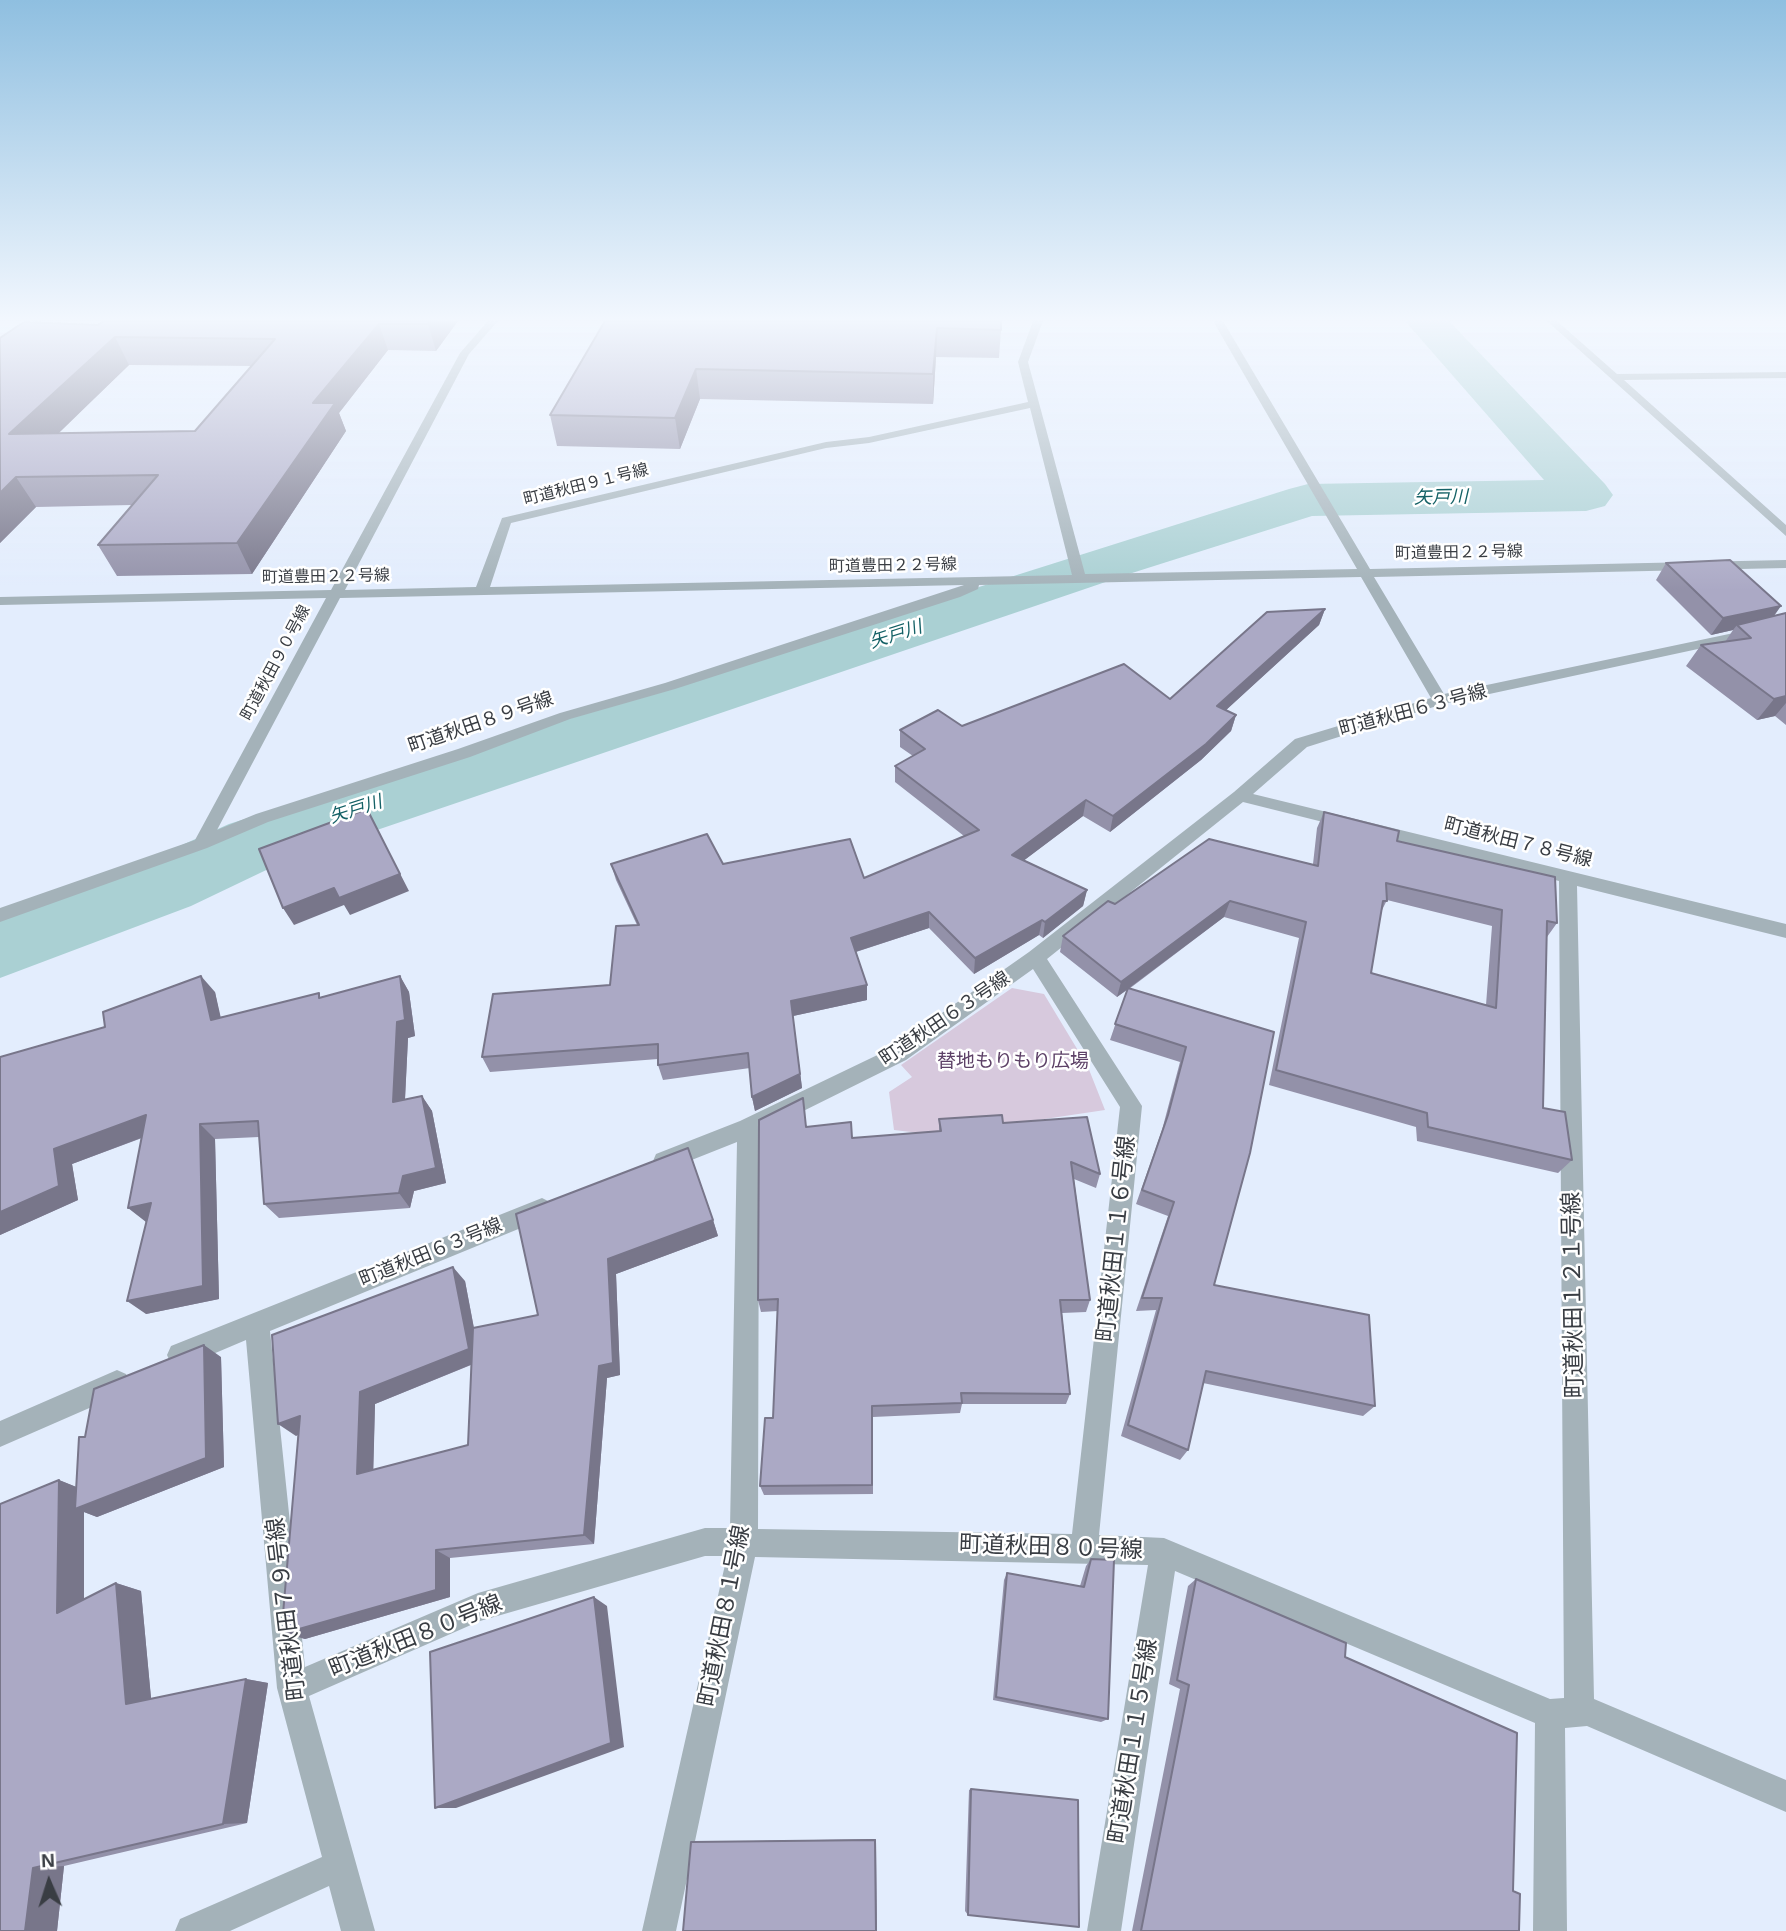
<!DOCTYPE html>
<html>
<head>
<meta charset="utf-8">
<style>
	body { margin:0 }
	#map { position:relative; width:1786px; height:1931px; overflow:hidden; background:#e3edfd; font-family:Arial,sans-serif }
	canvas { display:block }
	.north { position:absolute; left:14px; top:1847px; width:70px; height:70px; -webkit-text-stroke:5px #fff; paint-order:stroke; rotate:357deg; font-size:19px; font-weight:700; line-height:28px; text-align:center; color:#393d43 }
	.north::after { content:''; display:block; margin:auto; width:24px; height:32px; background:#393d43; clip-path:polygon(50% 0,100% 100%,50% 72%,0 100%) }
</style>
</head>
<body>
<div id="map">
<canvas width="1786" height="1931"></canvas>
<div class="north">N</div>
</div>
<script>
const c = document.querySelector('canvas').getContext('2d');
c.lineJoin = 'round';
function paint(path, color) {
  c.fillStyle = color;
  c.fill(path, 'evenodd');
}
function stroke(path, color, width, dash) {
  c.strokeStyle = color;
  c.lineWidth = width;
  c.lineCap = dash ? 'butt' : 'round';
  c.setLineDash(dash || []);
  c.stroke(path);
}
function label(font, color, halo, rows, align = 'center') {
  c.font = font + ' Arial,"Noto Sans JP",sans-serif';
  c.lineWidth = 5;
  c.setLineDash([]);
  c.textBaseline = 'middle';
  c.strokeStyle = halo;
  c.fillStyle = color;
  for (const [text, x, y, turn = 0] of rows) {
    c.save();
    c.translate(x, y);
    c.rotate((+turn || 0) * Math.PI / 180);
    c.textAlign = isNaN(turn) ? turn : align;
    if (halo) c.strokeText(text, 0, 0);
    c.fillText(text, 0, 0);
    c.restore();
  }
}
const green = new Path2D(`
	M 1012,988 L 1044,994 L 1088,1067 L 1105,1110 L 937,1135 L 894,1130 L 889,1092 L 912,1077 L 901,1065 Z`);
const river = new Path2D(`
	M 1405,321 L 1449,321 L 1605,484 L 1613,495 L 1605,506 L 1586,511 L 1312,516 L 1132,573 L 283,862 L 191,906 L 0,978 L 0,913 L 135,866 L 229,824 L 1289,489 L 1308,484 L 1544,480 Z`);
const minor = new Path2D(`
	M 488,321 L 498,321 L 469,354 L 345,590 L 476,587 L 502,518 L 826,442 L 869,437 L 1028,402 L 1018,362 L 1033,321 L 1043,321 L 1028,362 L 1085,574 L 1357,569 L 1213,321 L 1223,321 L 1370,569 L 1786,560 L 1786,568 L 1374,577 L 1444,694 L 1786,622 L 1786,630 L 1443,704 L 1307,747 L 1253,794 L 1786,924 L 1786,938 L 1577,886 L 1594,1699 L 1786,1780 L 1786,1812 L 1587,1726 L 1565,1728 L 1567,1931 L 1533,1931 L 1535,1723 L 1175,1571 L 1121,1931 L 1087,1931 L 1148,1565 L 755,1557 L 676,1931 L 642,1931 L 727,1556 L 705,1556 L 480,1621 L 309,1696 L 375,1931 L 341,1931 L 329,1886 L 230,1931 L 175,1931 L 180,1919 L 322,1857 L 277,1688 L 246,1340 L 180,1368 L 171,1364 L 167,1355 L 171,1346 L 542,1198 L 550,1202 L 553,1209 L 550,1216 L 270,1331 L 305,1667 L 478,1593 L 705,1528 L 730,1528 L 737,1142 L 664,1171 L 656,1168 L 653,1161 L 656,1154 L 740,1121 L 892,1048 L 1029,952 L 1234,792 L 1295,739 L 1431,698 L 1361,577 L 979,585 L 978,589 L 960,597 L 675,689 L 570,719 L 470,757 L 268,822 L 207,848 L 0,922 L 0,908 L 195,840 L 326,598 L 0,605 L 0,597 L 331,590 L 460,353 ZM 1030,408 L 1072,575 L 490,587 L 511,523 L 826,448 L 869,443 ZM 964,585 L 665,683 L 560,713 L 458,749 L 256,814 L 217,830 L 340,598 ZM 1243,802 L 1559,881 L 1564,1698 L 1550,1699 L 1164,1538 L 1099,1535 L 1142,1106 L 1047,959 ZM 1033,969 L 1120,1107 L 1072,1534 L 758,1529 L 759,1133 L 906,1060 Z
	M 1547,321 L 1557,321 L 1617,374 L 1786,372 L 1786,378 L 1624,380 L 1786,525 L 1786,536 Z
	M 117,1370 L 126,1374 L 130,1383 L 126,1392 L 0,1447 L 0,1421 Z`);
const wall = new Path2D(`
	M 103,321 L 458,321 L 436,351 L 388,350 L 339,413 L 346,431 L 252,574 L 117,576 L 98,545 L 132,505 L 36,507 L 0,543 L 0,338 L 98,325 ZM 129,365 L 252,366 L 195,431 L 58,433 Z
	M 605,321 L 1001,330 L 999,358 L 936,357 L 933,404 L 700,399 L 680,449 L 557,446 L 550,415 Z
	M 1666,563 L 1774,616 L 1786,613 L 1786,725 L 1775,716 L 1757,720 L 1686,666 L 1701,645 L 1725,642 L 1733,630 L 1711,635 L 1656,580 Z
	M 1325,609 L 1319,625 L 1226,710 L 1236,715 L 1231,731 L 1201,760 L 1110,832 L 1083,816 L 1024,860 L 1087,890 L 1083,906 L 1043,938 L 1039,935 L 974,974 L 929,928 L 856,952 L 867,985 L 867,1000 L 793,1016 L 802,1088 L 755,1111 L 752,1097 L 750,1068 L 663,1080 L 658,1065 L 658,1059 L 490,1072 L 482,1057 L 610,985 L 637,925 L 616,880 L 611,864 L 723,864 L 864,878 L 964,836 L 895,782 L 895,766 L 913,756 L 900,747 L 900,730 L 962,726 L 1170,699 Z
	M 1324,812 L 1397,841 L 1557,923 L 1547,937 L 1543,1108 L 1572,1160 L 1558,1173 L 1417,1141 L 1416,1127 L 1269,1085 L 1299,938 L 1224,917 L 1129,989 L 1274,1032 L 1214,1285 L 1375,1406 L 1363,1416 L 1203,1383 L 1188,1450 L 1180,1460 L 1121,1436 L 1156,1310 L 1136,1311 L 1168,1216 L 1136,1204 L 1162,1130 L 1180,1062 L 1110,1040 L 1127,990 L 1117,997 L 1060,952 L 1063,936 L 1115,904 L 1313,864 L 1317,828 ZM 1387,900 L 1492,926 L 1486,1005 L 1371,973 L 1381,912 Z
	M 400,976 L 409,992 L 415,1036 L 408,1038 L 405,1100 L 422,1096 L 432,1111 L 446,1183 L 414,1191 L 410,1208 L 279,1218 L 264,1204 L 259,1137 L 215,1139 L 219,1299 L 146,1314 L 146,1222 L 142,1138 L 72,1164 L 78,1200 L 0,1235 L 0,1057 L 105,1027 L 215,992 L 220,1017 L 322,998 Z
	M 939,1119 L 1003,1123 L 1100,1174 L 1096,1188 L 1074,1179 L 1090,1300 L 1086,1312 L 1062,1313 L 1070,1394 L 1066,1404 L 962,1404 L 960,1413 L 873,1417 L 873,1494 L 764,1495 L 760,1486 L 773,1418 L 778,1311 L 761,1312 L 758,1300 L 806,1127 L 852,1138 L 939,1132 Z
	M 713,1220 L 718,1236 L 616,1274 L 620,1375 L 607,1378 L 594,1544 L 450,1558 L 450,1597 L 305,1639 L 285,1633 L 298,1434 L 296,1436 L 465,1281 L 474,1328 L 538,1315 ZM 471,1365 L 468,1445 L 373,1470 L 375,1404 Z
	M 221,1357 L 224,1467 L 97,1517 L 84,1512 L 84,1599 L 116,1583 L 141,1591 L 151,1699 L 246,1679 L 268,1683 L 247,1823 L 64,1866 L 57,1931 L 0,1931 L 59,1480 L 76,1487 L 85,1437 Z
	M 1091,1559 L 1108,1719 L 1101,1722 L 993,1700 L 1004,1580 L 1007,1573 L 1080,1586 L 1086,1566 Z
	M 1196,1579 L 1345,1657 L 1513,1891 L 1519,1931 L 1132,1931 L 1180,1689 L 1169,1684 L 1188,1586 Z
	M 971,1789 L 968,1915 L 965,1911 L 969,1790 Z
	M 876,1839 L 877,1931 L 683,1931 L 691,1842 Z`);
const shadedWall = new Path2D(`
	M 431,321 L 458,321 L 436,351 L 428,324 Z
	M 379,324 L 388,350 L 339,413 L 346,431 L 252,574 L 237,543 L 313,403 Z
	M 937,328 L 936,357 L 933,404 L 933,374 Z
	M 115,337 L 129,365 L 28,463 L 9,434 Z
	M 696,369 L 700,399 L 680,449 L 675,418 Z
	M 16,477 L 36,507 L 0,543 L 0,493 Z
	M 1781,606 L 1769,623 L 1737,625 L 1733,630 L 1711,635 L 1723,618 Z
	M 1325,609 L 1319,625 L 1213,722 L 1217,706 Z
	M 1786,696 L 1786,703 L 1775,716 L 1757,720 L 1774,699 Z
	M 1236,715 L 1231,731 L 1201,760 L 1110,832 L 1113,816 Z
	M 1086,800 L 1083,816 L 1010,871 L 1012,855 Z
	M 367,809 L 409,891 L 350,915 L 344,905 L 294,925 L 283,908 Z
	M 1087,890 L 1083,906 L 1043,938 L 1045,922 Z
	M 1230,901 L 1224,917 L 1117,997 L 1121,982 Z
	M 929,912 L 929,928 L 852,953 L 851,938 Z
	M 1042,920 L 1039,935 L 974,974 L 975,958 Z
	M 201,976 L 215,992 L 225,1036 L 211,1020 Z
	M 400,976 L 409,992 L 415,1036 L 408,1038 L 404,1118 L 393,1102 Z
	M 867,985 L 867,1000 L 793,1016 L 802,1088 L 755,1111 L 752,1097 L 791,1001 Z
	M 422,1096 L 432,1111 L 446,1183 L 414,1191 L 410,1208 L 399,1193 Z
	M 146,1115 L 162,1130 L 72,1164 L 78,1200 L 0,1235 L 0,1212 L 54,1149 Z
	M 200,1124 L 215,1139 L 219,1299 L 146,1314 L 127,1301 Z
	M 151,1203 L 146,1222 L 128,1208 Z
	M 713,1220 L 718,1236 L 616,1274 L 620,1375 L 607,1378 L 594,1544 L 584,1535 L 608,1259 Z
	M 453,1267 L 465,1281 L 480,1361 L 375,1404 L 373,1484 L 357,1474 L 360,1392 Z
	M 204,1345 L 221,1357 L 224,1467 L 97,1517 L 84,1512 L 84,1620 L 57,1613 L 59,1480 L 84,1490 Z
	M 300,1416 L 317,1427 L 296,1436 L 278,1424 Z
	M 436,1550 L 450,1558 L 450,1597 L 305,1639 L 285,1633 Z
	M 116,1583 L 141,1591 L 152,1708 L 126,1704 Z
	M 594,1597 L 607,1606 L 624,1747 L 456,1808 L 435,1808 Z
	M 246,1679 L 268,1683 L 247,1823 L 223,1824 Z
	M 64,1866 L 57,1931 L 25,1931 L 33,1868 Z`);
const building = new Path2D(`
	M 103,321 L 431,321 L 428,324 L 379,324 L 313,403 L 335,403 L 237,543 L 98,545 L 158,475 L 16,477 L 0,493 L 0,338 L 24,322 L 98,325 ZM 115,337 L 275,339 L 195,431 L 9,434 Z
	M 605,321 L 1001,321 L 1001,330 L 937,328 L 933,374 L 696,369 L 675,418 L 550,415 Z
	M 1730,560 L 1781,606 L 1723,618 L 1666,563 Z
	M 1325,609 L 1217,706 L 1236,715 L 1206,744 L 1113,816 L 1086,800 L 1012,855 L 1087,890 L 1045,922 L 1042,920 L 975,958 L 929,912 L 851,938 L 867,985 L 791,1001 L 800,1074 L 752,1097 L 748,1053 L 658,1065 L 658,1044 L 482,1057 L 493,994 L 610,985 L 616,926 L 639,925 L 611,864 L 707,834 L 723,864 L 850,839 L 864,878 L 979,830 L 895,766 L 925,749 L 900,730 L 938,710 L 962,726 L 1124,664 L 1170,699 L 1267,612 Z
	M 1786,613 L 1786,696 L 1774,699 L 1701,645 L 1751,638 L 1737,625 Z
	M 367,809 L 400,874 L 339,898 L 334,888 L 283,908 L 259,849 Z
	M 1324,812 L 1399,831 L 1397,841 L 1555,877 L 1557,923 L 1547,921 L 1543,1108 L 1565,1112 L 1572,1160 L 1428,1127 L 1427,1113 L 1276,1070 L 1306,922 L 1230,901 L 1121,982 L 1063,936 L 1108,901 L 1115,904 L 1209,839 L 1318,866 ZM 1386,883 L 1502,910 L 1496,1008 L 1371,973 L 1383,901 L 1387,901 Z
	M 201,976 L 211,1020 L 319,993 L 319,998 L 400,976 L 405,1020 L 397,1022 L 393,1102 L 422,1096 L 436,1168 L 403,1176 L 399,1193 L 264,1204 L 258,1121 L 200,1124 L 203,1286 L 127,1301 L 151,1203 L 128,1208 L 146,1115 L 54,1149 L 59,1186 L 0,1212 L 0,1057 L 105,1027 L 103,1012 Z
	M 1128,988 L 1274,1032 L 1250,1153 L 1214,1285 L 1369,1315 L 1375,1406 L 1206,1371 L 1188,1450 L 1128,1425 L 1162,1298 L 1142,1298 L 1174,1202 L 1142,1190 L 1168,1115 L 1186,1047 L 1115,1024 Z
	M 803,1098 L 806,1127 L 851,1122 L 852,1138 L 941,1131 L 939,1119 L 1002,1115 L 1003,1123 L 1087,1117 L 1100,1174 L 1071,1162 L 1090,1300 L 1060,1300 L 1070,1394 L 961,1393 L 962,1403 L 872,1406 L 872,1485 L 760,1486 L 765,1418 L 773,1418 L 778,1299 L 758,1300 L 759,1120 Z
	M 688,1148 L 713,1220 L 608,1259 L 613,1363 L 599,1366 L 584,1535 L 436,1550 L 436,1590 L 285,1633 L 283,1614 L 300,1416 L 278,1424 L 272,1335 L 453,1267 L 469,1349 L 360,1392 L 357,1474 L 468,1445 L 473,1328 L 538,1315 L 516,1214 Z
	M 204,1345 L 206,1458 L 75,1509 L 79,1437 L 85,1437 L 94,1389 Z
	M 59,1480 L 57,1613 L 116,1583 L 126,1704 L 246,1679 L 223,1824 L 33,1868 L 25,1931 L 0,1931 L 0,1504 Z
	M 1091,1559 L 1114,1560 L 1108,1719 L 996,1697 L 1007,1573 L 1084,1587 Z
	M 1196,1579 L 1346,1643 L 1345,1657 L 1517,1733 L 1513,1891 L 1520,1894 L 1519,1931 L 1141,1931 L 1189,1685 L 1177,1680 Z
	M 594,1597 L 611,1743 L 435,1808 L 430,1652 Z
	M 971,1789 L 1078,1800 L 1079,1927 L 968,1915 Z
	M 875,1840 L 876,1931 L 683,1931 L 691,1842 Z`);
const farStreetnames = [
	["町道秋田９１号線",586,485,-14],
	["町道豊田２２号線",1459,553,-1],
	["町道豊田２２号線",893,566,-1],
	["町道豊田２２号線",326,577,-1],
	["町道秋田９０号線",276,663,-62]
];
const farWaternames = [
	["矢戸川",1441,498,-1],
	["矢戸川",896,635,-18],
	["矢戸川",356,810,-18]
];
const streetNames = [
	["町道秋田６３号線",1413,711,-15],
	["町道秋田８９号線",481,723,-19],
	["町道秋田７８号線",1518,843,14],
	["町道秋田６３号線",945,1019,-34],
	["町道秋田６３号線",431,1253,-22]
];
const parkNames = [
	["替地もりもり広場",1013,1062]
];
const nearStreetnames = [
	["町道秋田１１６号線",1117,1239,-84],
	["町道秋田１２１号線",1574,1295,-91],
	["町道秋田８０号線",1051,1548,2],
	["町道秋田７９号線",287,1609,-97],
	["町道秋田８１号線",725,1616,-79],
	["町道秋田８０号線",416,1637,-22],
	["町道秋田１１５号線",1134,1741,-81]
];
paint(green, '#d7c9dd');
paint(river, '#aad0d3');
paint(minor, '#a4b2b9');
paint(wall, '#9391a9');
paint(shadedWall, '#78768a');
paint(building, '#aba9c5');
stroke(building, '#78768a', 2);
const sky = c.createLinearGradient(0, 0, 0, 591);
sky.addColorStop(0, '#8fbfe0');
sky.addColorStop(0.54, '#f2f7fe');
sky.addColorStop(1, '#f2f7fe00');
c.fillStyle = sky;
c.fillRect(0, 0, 1786, 591);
label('16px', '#393d43', '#fff', farStreetnames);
label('italic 18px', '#146166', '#fff', farWaternames);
label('19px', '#393d43', '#fff', streetNames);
label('19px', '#5d4167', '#fff', parkNames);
label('23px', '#393d43', '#fff', nearStreetnames);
</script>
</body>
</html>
